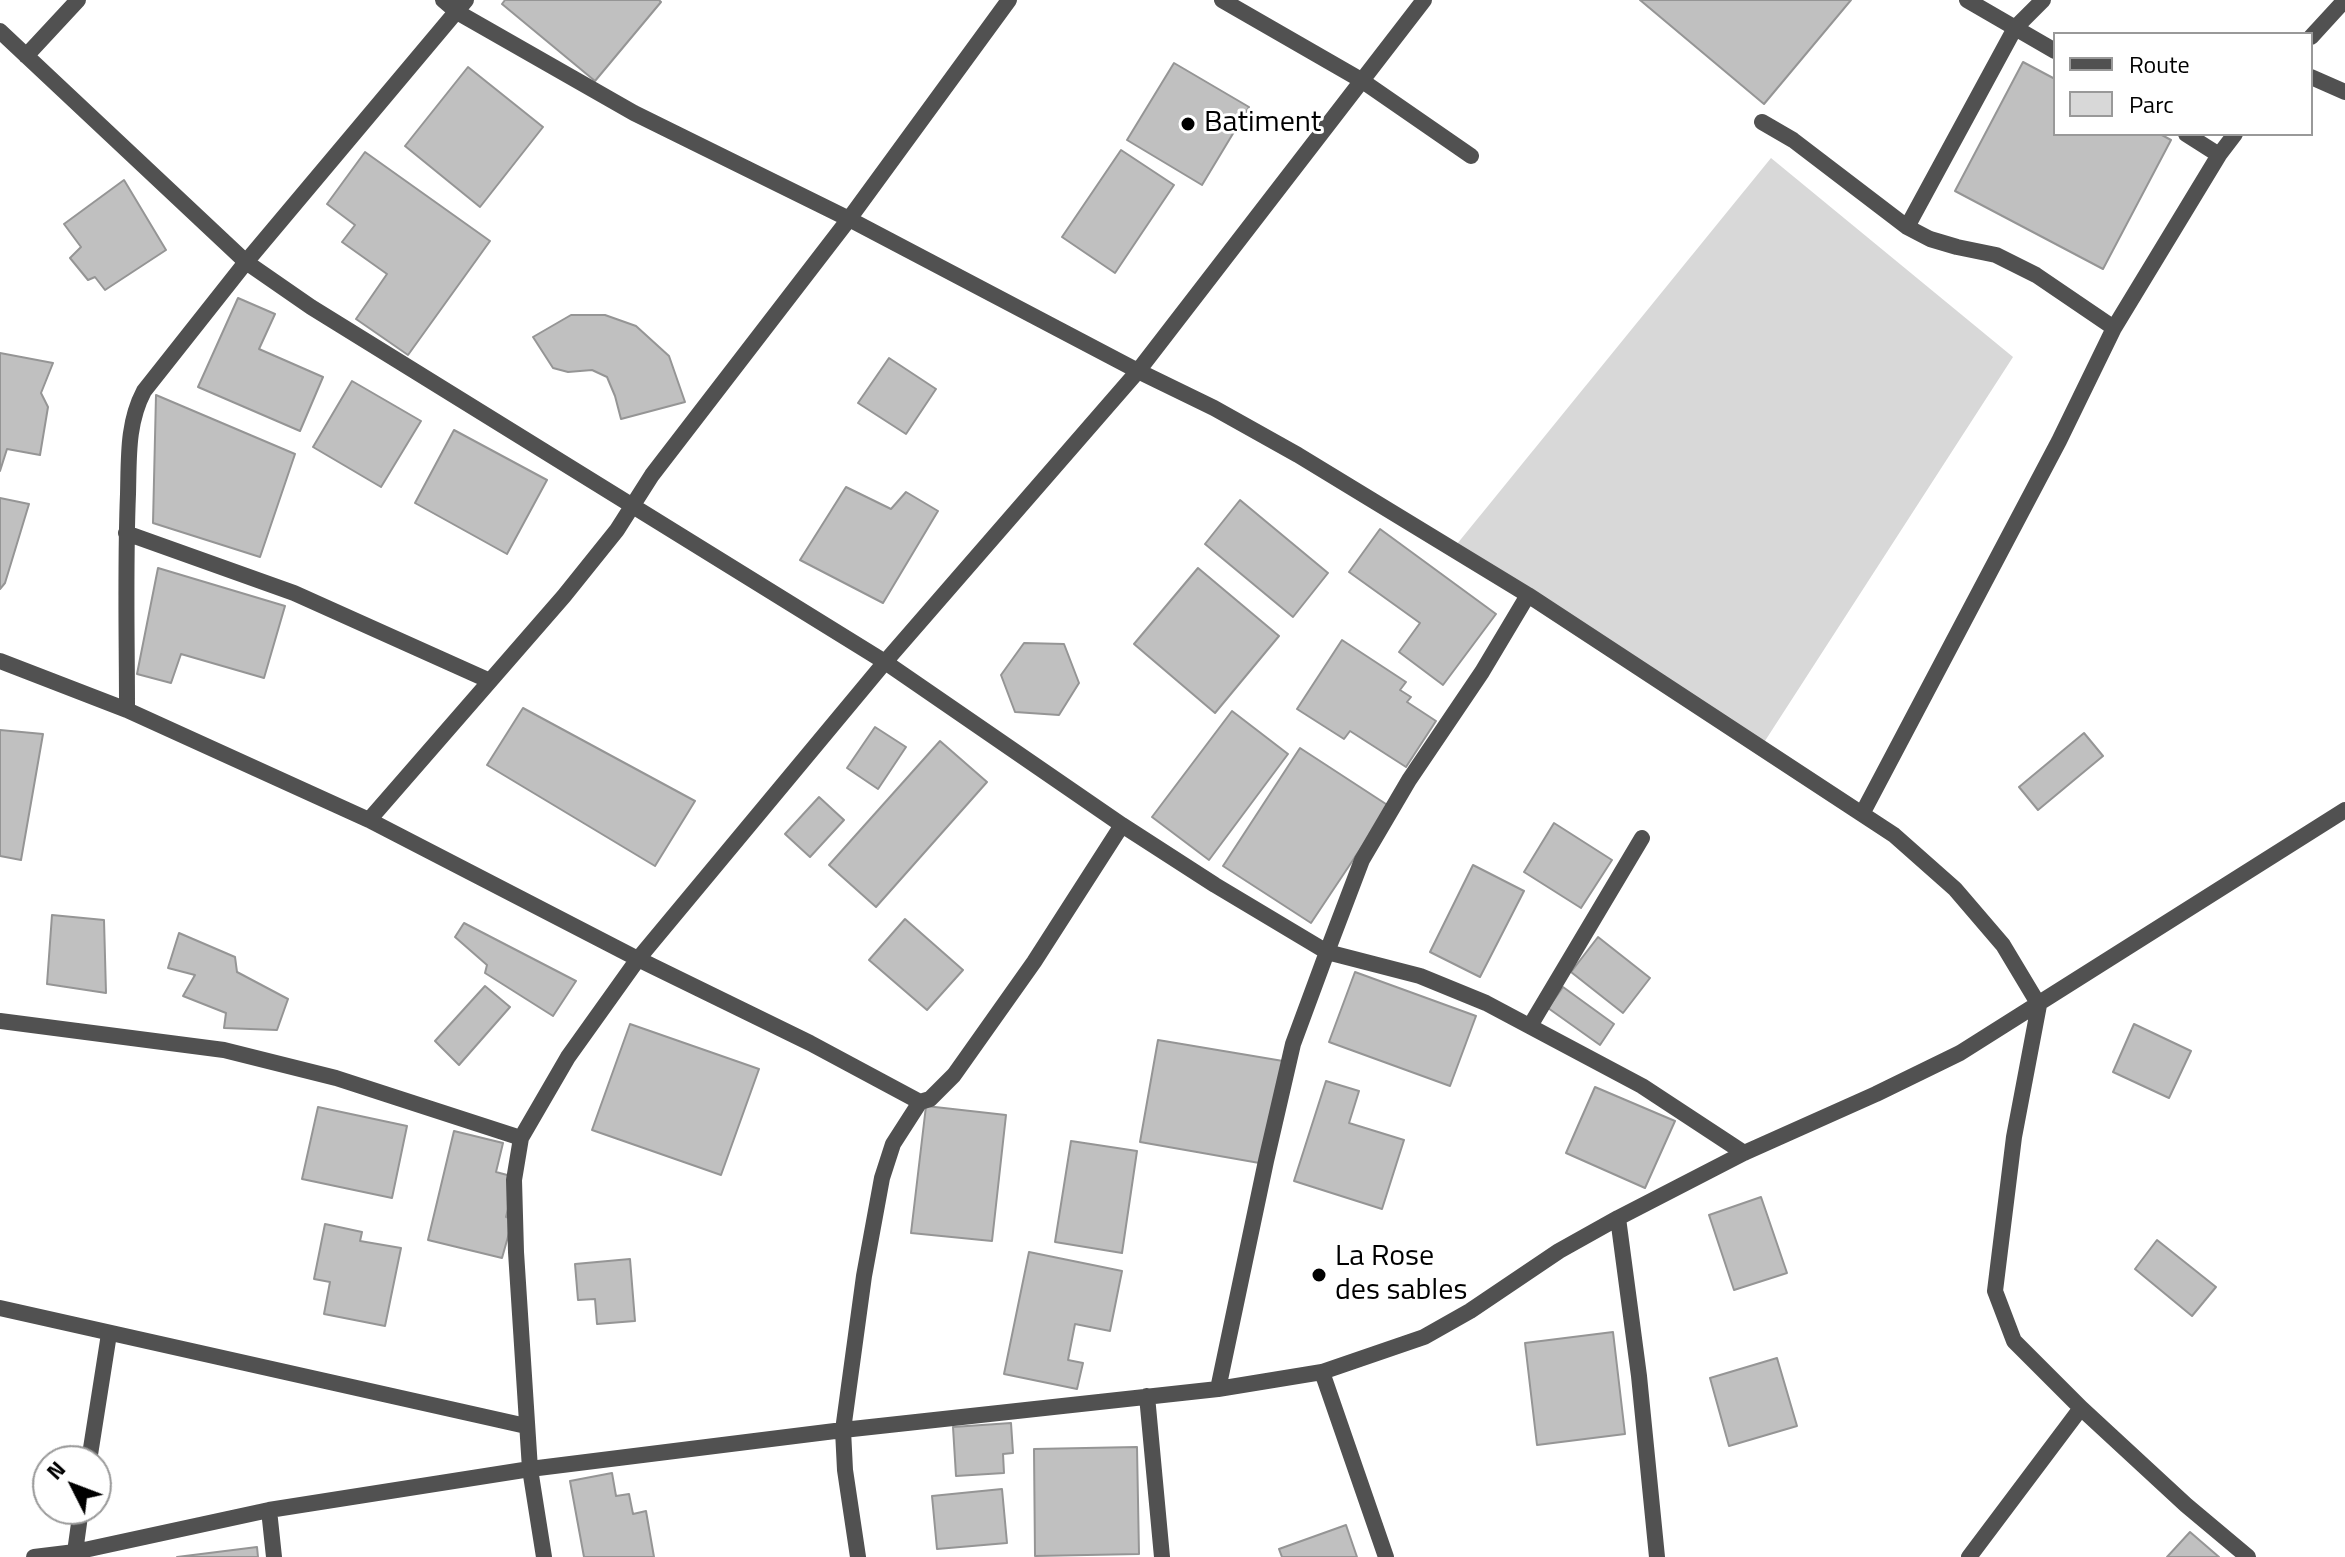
<!DOCTYPE html>
<html>
<head>
<meta charset="utf-8">
<style>
	body { margin:0 }
	#map { position:relative; width:2345px; height:1557px; overflow:hidden; background:#fff; font-family:"Titillium Web",sans-serif }
	canvas { display:block }
	.legend { position:absolute; left:2053px; top:32px; width:260px; height:104px; box-sizing:border-box; background:#fff; border:2px solid #999; margin:0; padding:10px 14px; list-style:none; font-size:24px; color:#000 }
	.legend li { display:flex; align-items:center; gap:16px; height:40px }
	.legend b { width:40px; border:2px solid #999 }
	.north { position:absolute; left:32px; top:1445px; width:80px; height:80px; box-sizing:border-box; background:#fff; border:2px solid #999; border-radius:50%; rotate:312deg; font-size:22px; font-weight:700; line-height:32px; text-align:center; color:#000 }
	.north::after { content:''; display:block; margin:auto; width:28px; height:36px; background:#000; clip-path:polygon(50% 0,100% 100%,50% 72%,0 100%) }
</style>
</head>
<body>
<div id="map">
<canvas width="2345" height="1557"></canvas>
<ul class="legend">
<li><b style="height:10px;background:#515151"></b>Route</li>
<li><b style="height:22px;background:#d8d8d8"></b>Parc</li>
</ul>
<div class="north">N</div>
</div>
<script>
const c = document.querySelector('canvas').getContext('2d');
c.lineJoin = 'round';
function paint(path, color) {
  c.fillStyle = color;
  c.fill(path, 'evenodd');
}
function stroke(path, color, width, dash) {
  c.strokeStyle = color;
  c.lineWidth = width;
  c.lineCap = dash ? 'butt' : 'round';
  c.setLineDash(dash || []);
  c.stroke(path);
}
function label(font, color, halo, rows, align = 'center') {
  c.font = font + ' "Titillium Web",sans-serif';
  c.lineWidth = 6;
  c.setLineDash([]);
  c.textBaseline = 'middle';
  c.strokeStyle = halo;
  c.fillStyle = color;
  for (const [text, x, y, turn = 0] of rows) {
    c.save();
    c.translate(x, y);
    c.rotate((+turn || 0) * Math.PI / 180);
    c.textAlign = isNaN(turn) ? turn : align;
    if (halo) c.strokeText(text, 0, 0);
    c.fillText(text, 0, 0);
    c.restore();
  }
}
const green = new Path2D(`
	M 1771,158 L 2013,357 L 1763,744 L 1457,544 Z`);
const building = new Path2D(`
	M 505,0 L 659,0 L 661,2 L 595,81 L 502,4 Z
	M 1640,0 L 1851,0 L 1764,104 Z
	M 2023,62 L 2055,79 L 2055,134 L 2160,134 L 2171,140 L 2103,269 L 1955,191 Z
	M 1174,63 L 1249,107 L 1202,185 L 1127,140 Z
	M 468,67 L 543,127 L 480,207 L 405,146 Z
	M 1121,150 L 1174,185 L 1115,273 L 1062,237 Z
	M 365,152 L 490,241 L 408,355 L 356,319 L 387,274 L 342,242 L 355,225 L 327,204 Z
	M 124,180 L 166,250 L 105,290 L 95,277 L 88,280 L 70,258 L 81,247 L 64,224 Z
	M 238,298 L 275,314 L 259,349 L 323,377 L 300,431 L 198,387 Z
	M 571,315 L 605,315 L 636,326 L 669,356 L 685,402 L 621,419 L 615,396 L 607,377 L 592,370 L 568,372 L 553,368 L 533,337 Z
	M 0,353 L 53,363 L 41,393 L 48,407 L 40,455 L 7,449 L 0,471 Z
	M 889,358 L 936,389 L 906,434 L 858,403 Z
	M 352,381 L 421,421 L 381,487 L 313,447 Z
	M 156,395 L 295,454 L 260,557 L 153,523 Z
	M 454,430 L 547,480 L 507,554 L 415,503 Z
	M 846,487 L 891,509 L 906,492 L 938,511 L 883,603 L 800,560 Z
	M 0,498 L 29,504 L 5,583 L 0,589 Z
	M 1240,500 L 1328,573 L 1293,617 L 1205,544 Z
	M 1380,529 L 1496,614 L 1443,685 L 1399,652 L 1420,623 L 1349,572 Z
	M 158,568 L 285,606 L 264,678 L 181,654 L 171,683 L 137,674 Z
	M 1198,568 L 1279,636 L 1215,713 L 1134,644 Z
	M 1342,640 L 1406,682 L 1400,690 L 1411,697 L 1407,702 L 1436,721 L 1406,767 L 1350,731 L 1344,739 L 1297,709 Z
	M 1024,643 L 1064,644 L 1079,683 L 1059,715 L 1015,712 L 1001,675 Z
	M 523,708 L 695,801 L 655,866 L 487,765 Z
	M 1232,711 L 1288,754 L 1209,860 L 1152,817 Z
	M 875,727 L 906,747 L 878,789 L 847,768 Z
	M 0,730 L 43,734 L 21,860 L 0,856 Z
	M 2084,733 L 2103,756 L 2038,810 L 2019,787 Z
	M 940,741 L 987,782 L 876,907 L 829,865 Z
	M 1300,748 L 1389,806 L 1311,923 L 1223,866 Z
	M 819,797 L 844,820 L 810,857 L 785,834 Z
	M 1554,823 L 1612,860 L 1581,908 L 1524,872 Z
	M 1473,865 L 1524,891 L 1480,977 L 1430,952 Z
	M 52,915 L 104,920 L 106,993 L 47,984 Z
	M 905,919 L 963,970 L 927,1010 L 869,960 Z
	M 464,923 L 576,981 L 553,1016 L 485,973 L 487,965 L 455,937 Z
	M 179,933 L 235,957 L 237,972 L 288,999 L 277,1030 L 224,1028 L 226,1013 L 183,996 L 195,975 L 168,968 Z
	M 1598,937 L 1650,978 L 1623,1013 L 1571,972 Z
	M 1355,972 L 1476,1016 L 1450,1086 L 1329,1042 Z
	M 485,986 L 510,1007 L 459,1065 L 435,1041 Z
	M 1563,987 L 1614,1024 L 1600,1045 L 1548,1008 Z
	M 630,1024 L 759,1069 L 721,1175 L 592,1130 Z
	M 2134,1024 L 2191,1051 L 2169,1098 L 2113,1072 Z
	M 1158,1040 L 1283,1061 L 1265,1164 L 1140,1142 Z
	M 1326,1081 L 1359,1091 L 1349,1123 L 1404,1140 L 1382,1209 L 1294,1181 Z
	M 1595,1087 L 1675,1121 L 1645,1188 L 1566,1153 Z
	M 926,1106 L 1006,1115 L 992,1241 L 911,1233 Z
	M 318,1107 L 407,1126 L 392,1198 L 302,1179 Z
	M 454,1131 L 503,1143 L 496,1172 L 511,1176 L 513,1189 L 506,1217 L 513,1219 L 502,1258 L 428,1240 Z
	M 1071,1141 L 1137,1151 L 1122,1253 L 1055,1242 Z
	M 1761,1197 L 1787,1273 L 1734,1290 L 1709,1215 Z
	M 325,1224 L 362,1232 L 360,1241 L 401,1248 L 385,1326 L 324,1314 L 330,1282 L 314,1279 Z
	M 2157,1240 L 2216,1287 L 2192,1316 L 2135,1269 Z
	M 1029,1252 L 1122,1271 L 1110,1331 L 1075,1324 L 1068,1360 L 1083,1363 L 1077,1389 L 1004,1374 Z
	M 630,1259 L 635,1321 L 597,1324 L 595,1299 L 578,1300 L 575,1264 Z
	M 1613,1332 L 1625,1434 L 1537,1445 L 1525,1343 Z
	M 1777,1358 L 1797,1426 L 1729,1446 L 1710,1378 Z
	M 1011,1423 L 1013,1453 L 1003,1454 L 1004,1473 L 956,1476 L 953,1427 Z
	M 1137,1447 L 1139,1554 L 1035,1556 L 1034,1449 Z
	M 612,1473 L 616,1496 L 629,1494 L 633,1514 L 646,1511 L 654,1557 L 584,1557 L 570,1481 Z
	M 1002,1489 L 1007,1543 L 937,1549 L 932,1496 Z
	M 1346,1525 L 1357,1557 L 1282,1557 L 1279,1549 Z
	M 2190,1532 L 2219,1557 L 2167,1557 Z
	M 257,1547 L 258,1557 L 177,1557 Z`);
const street = new Path2D(`
	M 443,0 L 457,12 L 634,113 L 849,219 L 1138,371 L 1214,408 L 1298,455 L 1528,595 L 1894,835 L 1955,889 L 2003,945 L 2039,1005 L 2014,1137 L 1995,1291 L 2014,1341 L 2081,1408
	M 1222,0 L 1361,80 L 1471,156
	M 1967,0 L 2055,51
	M 0,31 L 246,262 L 311,307 L 885,662 L 1122,825 L 1215,885 L 1327,952 L 1420,976 L 1486,1003 L 1642,1086 L 1744,1153
	M 2311,37 L 2345,0
	M 26,56 L 78,0
	M 2311,77 L 2345,92
	M 1762,122 L 1793,140 L 1907,227 L 1930,239 L 1957,247 L 1996,255 L 2036,275 L 2114,328
	M 2186,134 L 2219,155
	M 1907,227 L 2015,28 L 2043,0
	M 126,533 L 294,593 L 490,681
	M 0,661 L 127,710 L 369,820 L 638,959 L 810,1043 L 920,1102
	M 127,710 C 127,638 125,566 128,494 C 129,458 127,423 144,391 L 246,262 L 466,0
	M 1862,814 L 2059,441 L 2114,328 L 2219,155 L 2235,134
	M 369,820 L 564,596 L 617,530 L 652,475 L 849,219 L 1009,0
	M 0,1021 L 224,1050 L 336,1078 L 521,1138
	M 1530,1026 L 1642,838
	M 1618,1218 L 1639,1376 L 1657,1557
	M 0,1308 L 526,1426
	M 1322,1372 L 1386,1557
	M 1218,1389 L 1266,1161 L 1293,1044 L 1327,952 L 1362,860 L 1409,780 L 1482,672 L 1528,595
	M 1147,1396 L 1162,1557
	M 89,1461 L 109,1334
	M 269,1510 L 274,1557
	M 75,1552 L 81,1509
	M 34,1557 L 75,1552 L 269,1510 L 530,1469 L 843,1430 L 1218,1389 L 1322,1372 L 1424,1337 L 1470,1311 L 1559,1251 L 1618,1218 L 1744,1153 L 1876,1094 L 1960,1053 L 2345,810
	M 544,1557 L 530,1469 L 516,1252 L 514,1180 L 521,1138 L 568,1057 L 638,959 L 885,662 L 1138,371 L 1424,0
	M 858,1557 L 845,1470 L 843,1430 L 864,1276 L 882,1178 L 893,1144 L 920,1102 L 930,1099 L 954,1075 L 1034,962 L 1122,825
	M 1969,1557 L 2081,1408 L 2186,1505 L 2248,1557`);
const markers = [
	[1188,124,8,"#000"],
	[1319,1275,8,"#000"]
];
const poiNames = [
	["Batiment",1204,124],
	["La Rose",1335,1258],
	["des sables",1335,1292]
];
paint(green, '#d8d8d8');
paint(building, '#c0c0c0');
stroke(building, '#959595', 2);
stroke(street, '#515151', 16);
for (const [x, y, r, color] of markers) {
  const dot = new Path2D();
  dot.arc(x, y, r, 0, 2 * Math.PI);
  c.fillStyle = color;
  c.fill(dot);
  stroke(dot, '#fff', 3);
}
label('30px', '#000', '#fff', poiNames, 'left');
</script>
</body>
</html>
